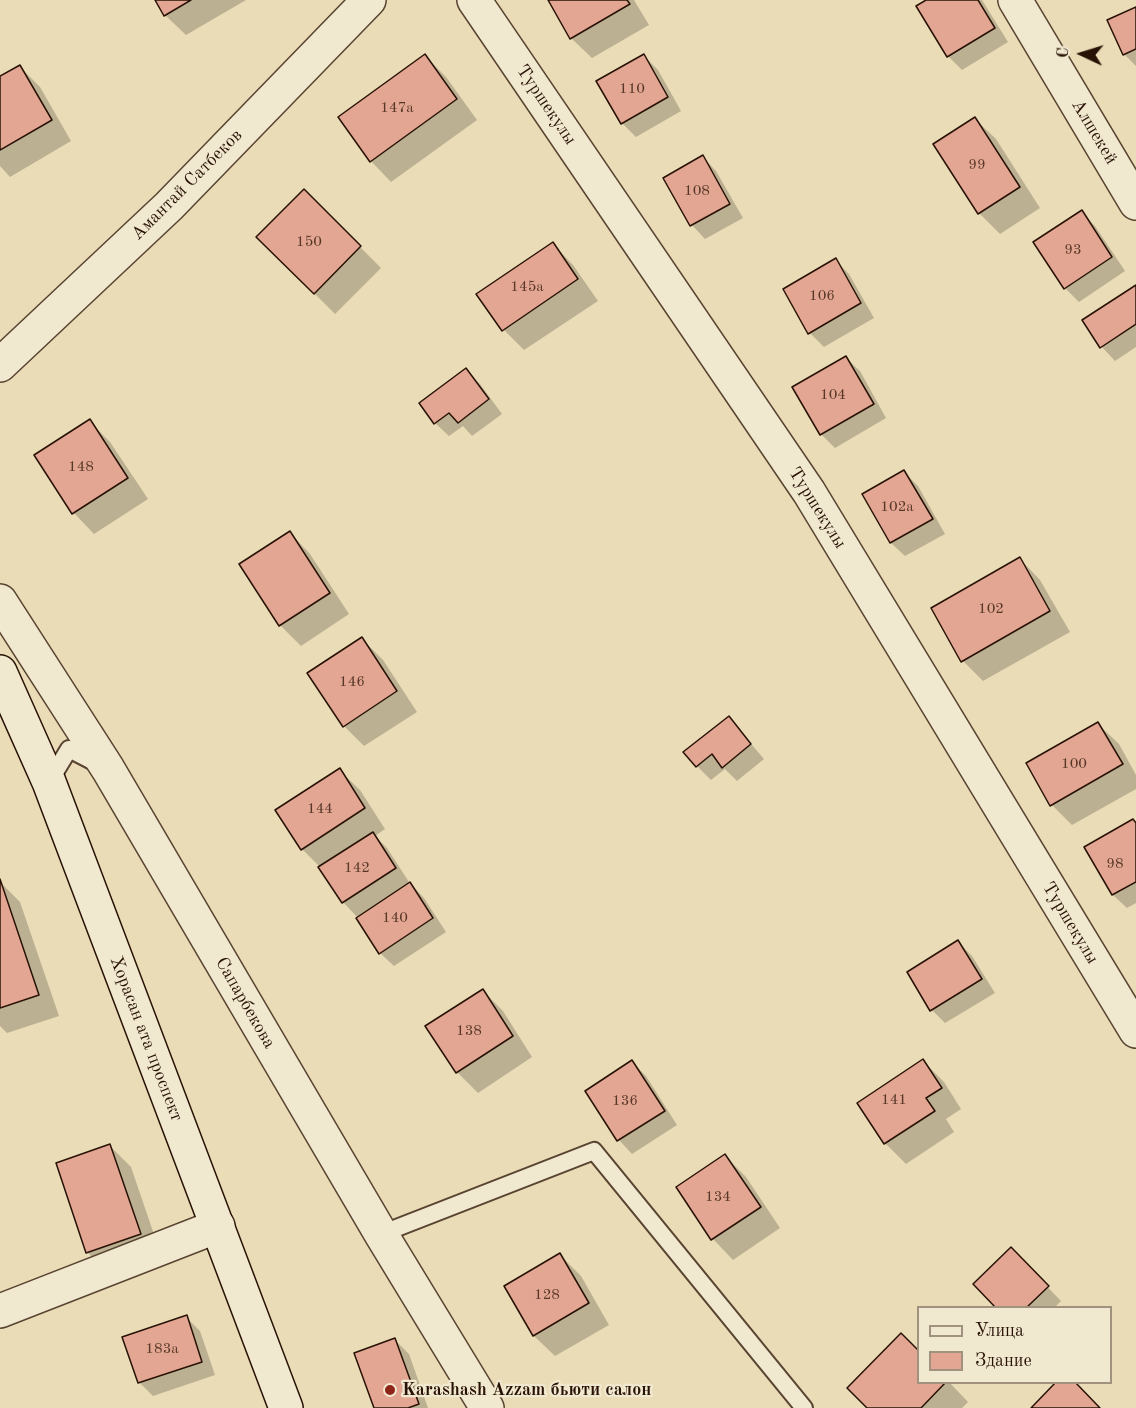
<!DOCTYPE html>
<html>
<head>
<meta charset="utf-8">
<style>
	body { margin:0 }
	#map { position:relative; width:1136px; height:1408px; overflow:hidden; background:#eadcb6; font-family:"Old Standard TT",serif }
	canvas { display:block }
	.legend { position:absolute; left:917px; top:1306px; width:195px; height:78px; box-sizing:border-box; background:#f1e8d0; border:2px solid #a1927f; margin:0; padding:8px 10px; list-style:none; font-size:18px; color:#281205 }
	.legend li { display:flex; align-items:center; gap:12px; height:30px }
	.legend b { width:30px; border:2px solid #a1927f }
	.north { position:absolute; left:1052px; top:24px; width:60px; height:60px; -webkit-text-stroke:4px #f1e8d0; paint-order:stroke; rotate:274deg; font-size:16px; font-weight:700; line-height:24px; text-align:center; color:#281205 }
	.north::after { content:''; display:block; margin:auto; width:21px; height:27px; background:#281205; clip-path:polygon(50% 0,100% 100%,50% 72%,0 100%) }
</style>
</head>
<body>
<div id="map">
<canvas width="1136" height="1408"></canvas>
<ul class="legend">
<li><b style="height:8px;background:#f1e8d0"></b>Улица</li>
<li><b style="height:16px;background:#e3a692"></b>Здание</li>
</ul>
<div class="north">С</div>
</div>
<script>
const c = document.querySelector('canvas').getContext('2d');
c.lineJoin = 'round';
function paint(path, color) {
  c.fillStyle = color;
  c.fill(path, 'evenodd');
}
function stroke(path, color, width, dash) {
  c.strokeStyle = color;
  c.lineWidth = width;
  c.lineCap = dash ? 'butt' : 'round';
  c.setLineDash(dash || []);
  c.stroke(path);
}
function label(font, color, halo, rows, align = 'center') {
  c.font = font + ' "Old Standard TT",serif';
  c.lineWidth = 4.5;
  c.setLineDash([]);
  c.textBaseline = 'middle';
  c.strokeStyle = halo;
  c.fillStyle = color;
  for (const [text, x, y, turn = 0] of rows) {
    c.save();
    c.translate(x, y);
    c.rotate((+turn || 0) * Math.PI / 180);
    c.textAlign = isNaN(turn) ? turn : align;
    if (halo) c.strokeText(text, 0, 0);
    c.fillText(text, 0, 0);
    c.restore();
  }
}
const shadow = new Path2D(`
	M 156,0 L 246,0 L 186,35 L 165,15 Z
	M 550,0 L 634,0 L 649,25 L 592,58 L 571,38 Z
	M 928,0 L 982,0 L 1008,42 L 962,70 L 948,56 L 918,6 Z
	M 1136,9 L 1136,66 L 1124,54 Z
	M 425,56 L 446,77 L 477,120 L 391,182 L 371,161 Z
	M 644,56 L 658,70 L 681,111 L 636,137 L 622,123 Z
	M 19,66 L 40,87 L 71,141 L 10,177 L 0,166 L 0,78 Z
	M 975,119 L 996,139 L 1040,208 L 1000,234 L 979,213 Z
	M 703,157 L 716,171 L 743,218 L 705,239 L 692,225 L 665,179 Z
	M 304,191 L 381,268 L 335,314 L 258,237 Z
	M 1081,212 L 1095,226 L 1125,271 L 1079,302 L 1065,288 L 1035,243 Z
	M 553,244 L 573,265 L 598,301 L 524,350 L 504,330 Z
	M 835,260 L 849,274 L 874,318 L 824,347 L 810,333 Z
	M 1136,287 L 1136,347 L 1115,361 L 1102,347 Z
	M 846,358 L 860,371 L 886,418 L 835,448 L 821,434 Z
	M 466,370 L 480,384 L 502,414 L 472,436 L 463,426 L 449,436 L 435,423 Z
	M 89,421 L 110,442 L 148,499 L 94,534 L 74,513 L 36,456 Z
	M 904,472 L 918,486 L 945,534 L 905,556 L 891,543 L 864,495 Z
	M 290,533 L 310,554 L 349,614 L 301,646 L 280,625 Z
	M 1020,559 L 1040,580 L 1070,632 L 983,681 L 963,661 Z
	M 362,639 L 383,660 L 417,712 L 364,746 L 344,726 Z
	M 729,718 L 764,759 L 737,781 L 725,769 L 711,780 L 697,766 Z
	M 1098,724 L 1119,744 L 1136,775 L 1136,789 L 1072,825 L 1052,805 Z
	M 339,770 L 360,790 L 385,829 L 375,836 L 387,848 L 409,882 L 424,898 L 446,932 L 394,966 L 380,953 L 358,918 L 343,902 L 320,867 L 302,849 Z
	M 1136,824 L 1136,903 L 1127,908 L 1113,895 L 1086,847 Z
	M 0,882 L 20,902 L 59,1016 L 7,1033 L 0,1026 Z
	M 958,942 L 972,956 L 995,993 L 945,1023 L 932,1010 Z
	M 482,990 L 503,1011 L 532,1057 L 478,1093 L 457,1072 L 427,1026 Z
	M 923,1061 L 944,1082 L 961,1109 L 946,1119 L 954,1132 L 906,1164 L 885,1143 L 859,1104 Z
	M 632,1062 L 646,1076 L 677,1125 L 632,1154 L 619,1140 L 587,1091 Z
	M 110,1146 L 131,1167 L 161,1255 L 108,1273 L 87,1252 Z
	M 725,1156 L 746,1177 L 780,1228 L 733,1260 L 713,1239 L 678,1188 Z
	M 1011,1249 L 1061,1301 L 1054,1308 L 998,1308 Z
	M 560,1255 L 581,1276 L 609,1325 L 555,1356 L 534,1336 L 506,1287 Z
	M 186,1317 L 200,1331 L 215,1375 L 153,1396 L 139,1382 Z
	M 901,1335 L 918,1352 L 918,1382 L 949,1382 L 968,1402 L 962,1408 L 869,1408 Z
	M 395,1340 L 409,1354 L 428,1408 L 375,1408 Z`);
const building = new Path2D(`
	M 155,0 L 191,0 L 164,16 Z
	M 548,0 L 627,0 L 630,4 L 570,39 Z
	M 926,0 L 978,0 L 995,28 L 947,57 L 916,6 Z
	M 1136,7 L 1136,49 L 1123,55 L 1107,20 Z
	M 425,54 L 457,99 L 370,162 L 338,117 Z
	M 644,54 L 668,97 L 621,124 L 596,81 Z
	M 20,65 L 52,120 L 0,150 L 0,76 Z
	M 975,117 L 1020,187 L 978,214 L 933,144 Z
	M 703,155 L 730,204 L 690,226 L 663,178 Z
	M 304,189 L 361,246 L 314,294 L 256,237 Z
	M 1082,210 L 1112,257 L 1064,289 L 1033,242 Z
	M 553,242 L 578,279 L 502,331 L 476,294 Z
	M 836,258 L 861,303 L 808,334 L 783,289 Z
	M 1136,285 L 1136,324 L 1100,348 L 1082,320 Z
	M 846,356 L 874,404 L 820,435 L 792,387 Z
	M 466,368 L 489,399 L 458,423 L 449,413 L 434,424 L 419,403 Z
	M 90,419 L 128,478 L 72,514 L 34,455 Z
	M 904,470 L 933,519 L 890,543 L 862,494 Z
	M 290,531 L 330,593 L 279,626 L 239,564 Z
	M 1020,557 L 1050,611 L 961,662 L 931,608 Z
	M 362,637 L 397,691 L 343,727 L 307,673 Z
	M 729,716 L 751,744 L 722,768 L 712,754 L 696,767 L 683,752 Z
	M 1098,722 L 1123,764 L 1050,806 L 1026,763 Z
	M 340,768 L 365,808 L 301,850 L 275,810 Z
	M 1133,819 L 1136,823 L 1136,882 L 1112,895 L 1084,847 Z
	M 373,832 L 396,868 L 342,903 L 318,867 Z
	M 0,879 L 39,995 L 0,1008 Z
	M 410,882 L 433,918 L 379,954 L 356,918 Z
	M 958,940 L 982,979 L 930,1011 L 907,972 Z
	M 483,989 L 513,1036 L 456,1073 L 425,1026 Z
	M 923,1059 L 942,1088 L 926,1098 L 935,1111 L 884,1144 L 857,1103 Z
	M 632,1060 L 665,1111 L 617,1141 L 585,1091 Z
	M 110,1144 L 141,1234 L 86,1253 L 56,1163 Z
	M 725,1154 L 761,1207 L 711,1240 L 676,1187 Z
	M 1011,1247 L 1049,1286 L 1026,1308 L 996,1308 L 973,1284 Z
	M 560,1253 L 589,1303 L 533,1336 L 504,1286 Z
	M 187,1315 L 202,1362 L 138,1383 L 122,1337 Z
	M 901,1333 L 918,1350 L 918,1382 L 946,1382 L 921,1408 L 867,1408 L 847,1388 Z
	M 395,1338 L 419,1404 L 408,1408 L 374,1408 L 354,1353 Z
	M 1056,1382 L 1075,1382 L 1100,1408 L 1031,1408 Z`);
const lane = new Path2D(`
	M 49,782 L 69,749 L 98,764
	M 381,1234 L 594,1151 L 804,1408`);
const street = new Path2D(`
	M 474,0 L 809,492 L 1136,1031
	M 1015,0 L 1136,203
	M 0,365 L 169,206 L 369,0
	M 0,601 L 108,769 L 381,1234 L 487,1408
	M 0,1311 L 218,1226`);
const secondary = new Path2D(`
	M 0,672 L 49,782 L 286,1408`);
const markers = [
	[390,1390,6,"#8f2418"]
];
const numberNames = [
	["110",632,89],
	["147а",397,108],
	["99",977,165],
	["108",697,191],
	["150",309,242],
	["93",1073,250],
	["145а",527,287],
	["106",822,296],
	["104",833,395],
	["148",81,467],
	["102а",897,507],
	["102",991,609],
	["146",352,682],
	["100",1074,764],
	["144",320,809],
	["98",1115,864],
	["142",357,868],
	["140",395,918],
	["138",469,1031],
	["141",894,1100],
	["136",625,1101],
	["134",718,1197],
	["128",547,1295],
	["183а",162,1349]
];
const streetNames = [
	["Туршекулы",546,105,56],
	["Алшекей",1094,132,59],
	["Амантай Сатбеков",187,185,-45],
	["Туршекулы",817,508,58],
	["Туршекулы",1070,923,59],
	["Сапарбекова",245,1003,60],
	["Хорасан ата проспект",146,1039,69]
];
const poiNames = [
	["Karashash Azzam бьюти салон",402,1390]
];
paint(shadow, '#0003');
paint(building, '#e3a692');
stroke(building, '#281205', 1.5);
stroke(lane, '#584431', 20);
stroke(street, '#584431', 36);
stroke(secondary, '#281205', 36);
stroke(lane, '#f1e8d0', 16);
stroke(street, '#f1e8d0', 33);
stroke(secondary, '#f1e8d0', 33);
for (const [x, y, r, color] of markers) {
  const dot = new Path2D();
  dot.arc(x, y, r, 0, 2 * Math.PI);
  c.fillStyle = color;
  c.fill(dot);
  stroke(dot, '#f1e8d0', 2);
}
label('15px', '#573728', null, numberNames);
label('18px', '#281205', '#f1e8d0', streetNames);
label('bold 18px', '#281205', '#f1e8d0', poiNames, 'left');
</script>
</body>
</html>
